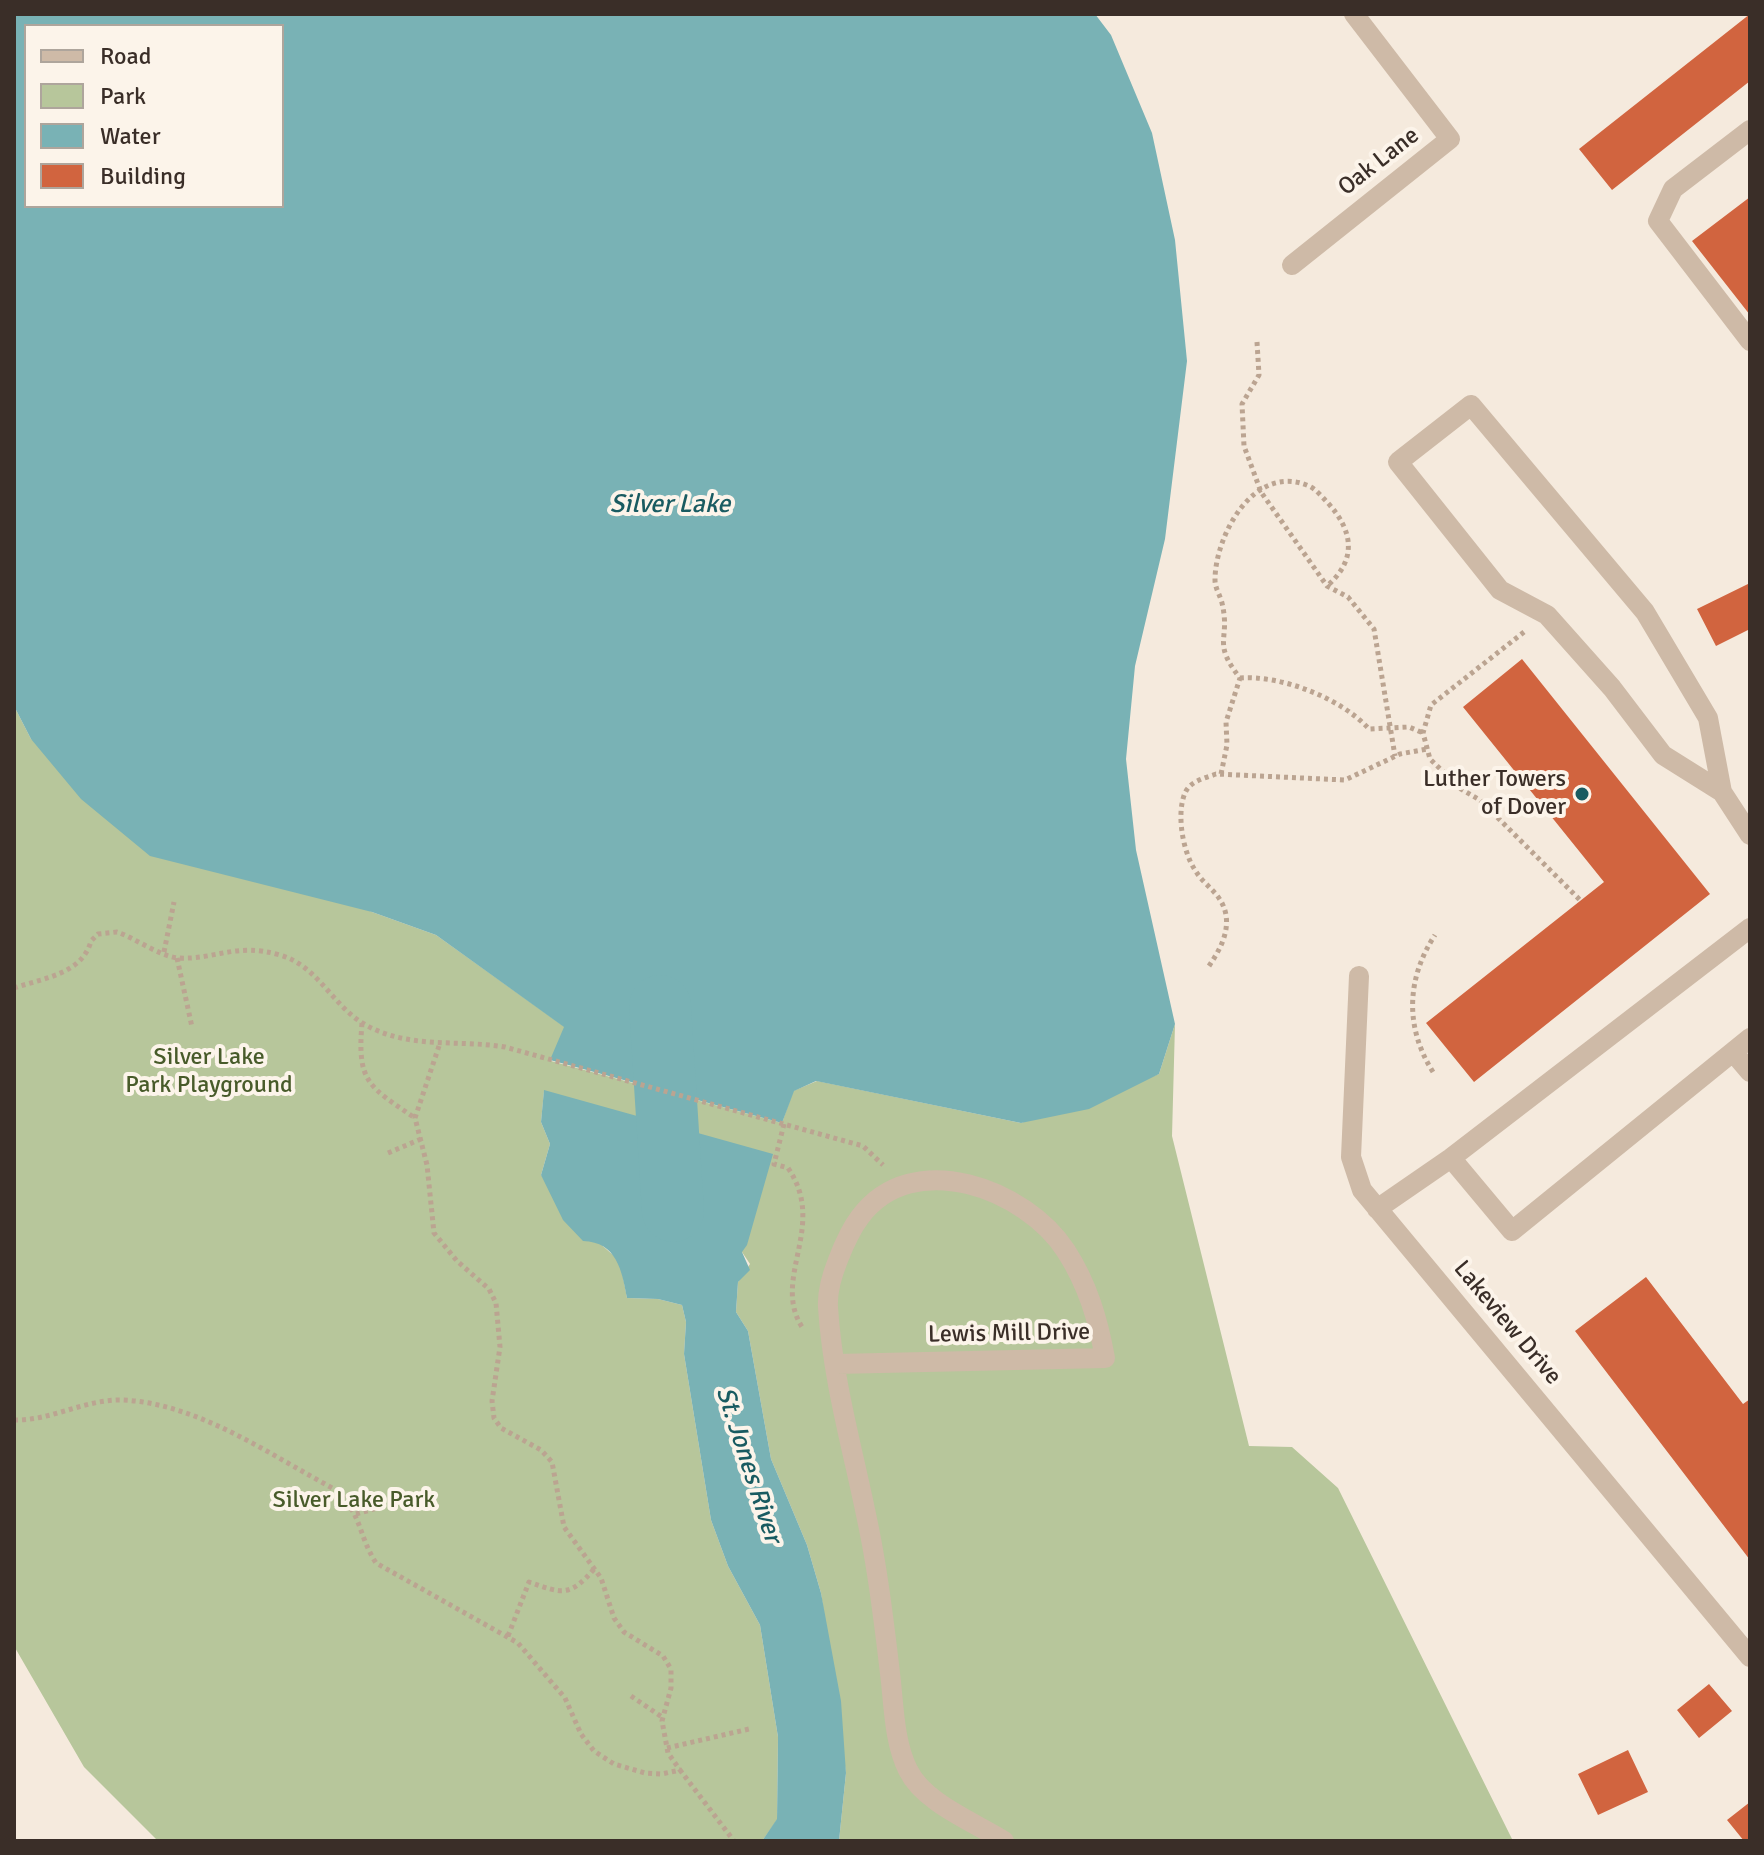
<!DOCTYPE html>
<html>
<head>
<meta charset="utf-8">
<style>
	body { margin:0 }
	#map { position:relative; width:1764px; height:1855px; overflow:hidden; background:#f5eadd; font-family:Signika,sans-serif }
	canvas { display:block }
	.frame { position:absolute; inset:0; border:16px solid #3a2e28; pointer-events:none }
	.legend { position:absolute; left:24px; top:24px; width:260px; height:184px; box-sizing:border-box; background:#fcf4ea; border:2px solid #aea59c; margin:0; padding:10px 14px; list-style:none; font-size:24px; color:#3a2e28 }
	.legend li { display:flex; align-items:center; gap:16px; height:40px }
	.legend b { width:40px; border:2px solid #aea59c }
</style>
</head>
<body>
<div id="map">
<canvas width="1764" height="1855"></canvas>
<div class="frame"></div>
<ul class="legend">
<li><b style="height:10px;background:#cebaa7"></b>Road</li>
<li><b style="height:22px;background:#b7c69b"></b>Park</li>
<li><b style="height:22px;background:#79b2b5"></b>Water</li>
<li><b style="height:22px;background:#d1643f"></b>Building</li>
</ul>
</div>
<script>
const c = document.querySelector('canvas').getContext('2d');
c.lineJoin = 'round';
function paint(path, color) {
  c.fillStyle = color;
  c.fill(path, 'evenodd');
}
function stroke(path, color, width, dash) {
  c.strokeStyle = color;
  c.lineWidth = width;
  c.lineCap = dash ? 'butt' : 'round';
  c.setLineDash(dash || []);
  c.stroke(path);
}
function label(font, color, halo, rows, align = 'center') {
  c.font = font + ' Signika,sans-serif';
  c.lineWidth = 8;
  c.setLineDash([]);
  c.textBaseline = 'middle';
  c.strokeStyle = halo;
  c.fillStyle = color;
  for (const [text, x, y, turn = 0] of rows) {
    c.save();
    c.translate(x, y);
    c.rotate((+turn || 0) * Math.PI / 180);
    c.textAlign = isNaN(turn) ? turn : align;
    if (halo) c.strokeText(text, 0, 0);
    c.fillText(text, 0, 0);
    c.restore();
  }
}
const green = new Path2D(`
	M 14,706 L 31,739 L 372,912 L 436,935 L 565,1027 L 551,1061 L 782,1123 L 793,1091 L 817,1081 L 1021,1123 L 1159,1074 L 1175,1024 L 1172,1136 L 1249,1446 L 1292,1447 L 1338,1488 L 1513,1841 L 839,1841 L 846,1773 L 821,1593 L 807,1545 L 771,1459 L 748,1331 L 736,1312 L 738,1282 L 750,1264 L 742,1252 L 544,1091 L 541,1122 L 550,1144 L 541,1175 L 597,1241 L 620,1261 L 627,1298 L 658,1299 L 682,1305 L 686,1322 L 684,1354 L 711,1520 L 728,1566 L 760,1625 L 778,1737 L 777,1820 L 762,1841 L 158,1841 L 84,1767 L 14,1646 Z`);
const water = new Path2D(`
	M 14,14 L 1095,14 L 1111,35 L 1152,133 L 1175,240 L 1187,361 L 1165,539 L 1135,666 L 1126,759 L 1136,850 L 1175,1024 L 1159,1074 L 1089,1109 L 1021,1123 L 816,1081 L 794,1091 L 782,1123 L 550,1060 L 564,1027 L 436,935 L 372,912 L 150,856 L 81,799 L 31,739 L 14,706 ZM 26,26 L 282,26 L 282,206 L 26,206 Z
	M 544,1090 L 773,1154 L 747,1245 L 742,1252 L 750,1270 L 738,1282 L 736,1312 L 748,1331 L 771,1459 L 807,1545 L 821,1593 L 841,1701 L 846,1773 L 839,1841 L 762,1841 L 777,1819 L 778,1737 L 760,1625 L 728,1566 L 711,1520 L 684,1354 L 686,1322 L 682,1305 L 658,1299 L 627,1298 C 622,1271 617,1242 583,1241 L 563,1220 L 541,1175 L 550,1144 L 541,1122 Z`);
const river = new Path2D(`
	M 660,1006 L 673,1211`);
const building = new Path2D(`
	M 1750,14 L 1750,81 L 1612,190 L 1579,149 Z
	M 1750,197 L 1750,315 L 1692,241 Z
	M 1750,583 L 1750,629 L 1716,646 L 1697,609 Z
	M 1522,659 L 1710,894 L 1474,1082 L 1426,1023 L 1604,882 L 1463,707 Z
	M 1646,1277 L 1743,1404 L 1750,1399 L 1750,1560 L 1575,1331 Z
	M 1709,1684 L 1732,1711 L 1699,1738 L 1677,1710 Z
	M 1628,1750 L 1648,1792 L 1598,1815 L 1578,1774 Z
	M 1750,1802 L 1750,1841 L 1744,1841 L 1727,1820 Z`);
const path = new Path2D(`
	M 1257,342 L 1259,375 L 1242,404 L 1244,446 L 1261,492 L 1327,586 L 1348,597 L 1374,629 L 1395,756
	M 1524,632 L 1431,705 L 1423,733 L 1430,759 L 1461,789 L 1480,800 L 1580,900
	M 1240,678 C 1281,675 1341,698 1369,729 L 1409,727 L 1423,733
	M 1221,774 L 1227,745 L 1226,722 L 1240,678 C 1211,641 1231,641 1222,603 C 1220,595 1215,588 1215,580 C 1215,536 1254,462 1309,486 C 1316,489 1322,497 1327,502 C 1354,531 1357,560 1327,586
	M 164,952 L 174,902
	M 177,958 L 192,1027
	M 1209,966 C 1219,951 1229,934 1226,915 C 1222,893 1205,887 1195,870 C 1183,852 1176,814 1185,793 C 1190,781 1205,778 1216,774 L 1345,780 L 1400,754 L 1427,749
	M 14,988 C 44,978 82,974 91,941 L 98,934 L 117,932 C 135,938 159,956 178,958 C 216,960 235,942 280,955 C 318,966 332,1005 364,1024 C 409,1050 457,1039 505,1047 L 863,1146 L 883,1165
	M 362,1023 C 357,1082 368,1086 415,1118
	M 439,1046 L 415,1118 L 427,1165 L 434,1233 L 457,1261 L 489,1289 L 496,1303 L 500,1347 L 492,1401 L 494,1418 L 501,1428 L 541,1450 L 552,1462 L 564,1527 L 601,1578 L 614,1618 L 624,1632 L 663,1656 L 671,1669 L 671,1688 L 662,1721 L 668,1753 L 680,1770
	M 1433,1072 C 1405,1028 1406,979 1435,935
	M 784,1124 L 774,1164 L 788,1168 C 828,1226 771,1278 802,1327
	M 388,1153 L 421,1139
	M 14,1420 C 51,1421 85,1399 122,1400 C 198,1403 270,1455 336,1490 C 362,1514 358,1535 376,1563 L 518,1643 L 565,1698 L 581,1734 L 594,1751 L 614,1764 L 645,1773 L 662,1774 L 680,1770 L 734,1841
	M 356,1514 L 381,1507
	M 508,1636 L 529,1582 C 563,1594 570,1597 595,1568
	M 631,1696 L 662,1717
	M 667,1748 L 749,1729`);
const minor = new Path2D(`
	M 1750,130 L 1673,189 L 1658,221 L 1750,341
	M 1292,265 L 1450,139 L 1354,14
	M 1722,792 L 1663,755 L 1612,688 L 1547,615 L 1500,590 L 1398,462 L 1471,405 L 1645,612 L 1708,718 L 1722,792 L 1750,835
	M 1359,976 L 1351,1157 L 1362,1190 L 1750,1657
	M 1733,1052 L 1750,1072
	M 1451,1158 L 1512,1231 L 1750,1038
	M 1377,1209 L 1451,1158 L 1750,928
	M 836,1364 L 1105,1358 C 1098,1320 1088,1285 1066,1251 C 1026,1189 913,1146 860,1217 C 851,1229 843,1247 838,1260 C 832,1275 827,1291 828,1307 C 833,1389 859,1470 873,1550 C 881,1594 886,1638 891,1682 C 894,1711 895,1744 908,1770 C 924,1803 974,1822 1004,1841`);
const markers = [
	[1582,794,8,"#195b61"]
];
const streetNames = [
	["Oak Lane",1379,162,-38],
	["Lakeview Drive",1507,1323,50],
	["Lewis Mill Drive",1009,1334,-1]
];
const poiNames = [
	["Luther Towers",1566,780],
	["of Dover",1566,808]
];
const parkNames = [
	["Silver Lake",209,1058],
	["Park Playground",209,1086],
	["Silver Lake Park",354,1501]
];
const waterNames = [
	["Silver Lake",670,505],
	["St. Jones River",748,1465,72]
];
paint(green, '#b7c69b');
paint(water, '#79b2b5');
stroke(river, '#79b2b5', 62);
paint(building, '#d1643f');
stroke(path, '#bba491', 5, [4, 4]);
stroke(minor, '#cebaa7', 20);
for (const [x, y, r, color] of markers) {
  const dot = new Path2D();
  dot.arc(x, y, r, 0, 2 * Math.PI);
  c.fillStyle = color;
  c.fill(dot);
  stroke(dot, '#fcf4ea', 3);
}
label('24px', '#3a2e28', '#fcf4ea', streetNames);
label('24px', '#3a2e28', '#fcf4ea', poiNames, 'right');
label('24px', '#485b2a', '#fcf4ea', parkNames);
label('italic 26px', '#195b61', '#fcf4ea', waterNames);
</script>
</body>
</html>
